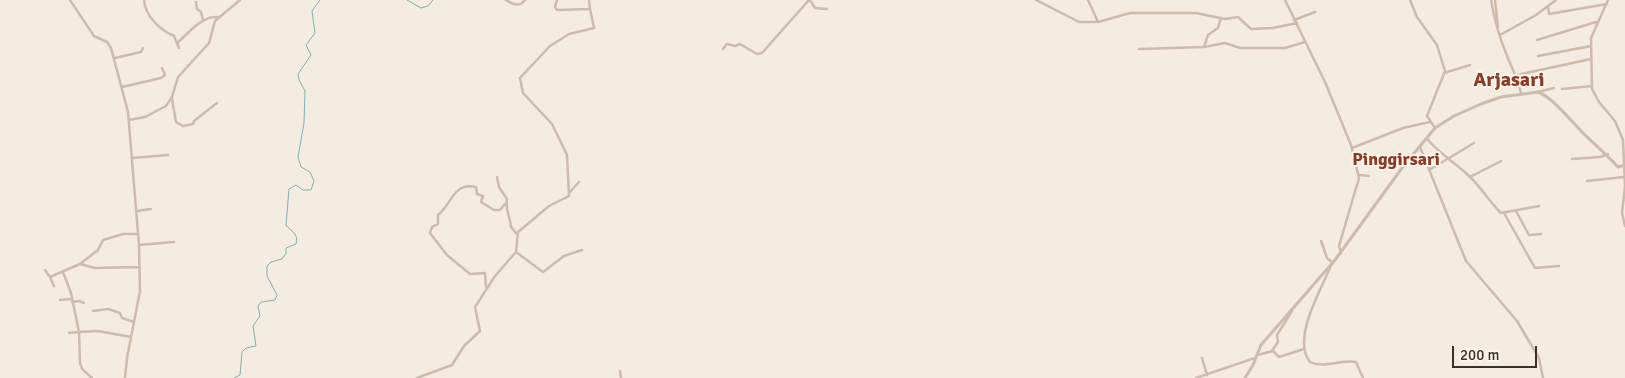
<!DOCTYPE html>
<html>
<head>
<meta charset="utf-8">
<style>
	body { margin:0 }
	#map { position:relative; width:1625px; height:378px; overflow:hidden; background:#f4ebe1; font-family:Signika,sans-serif }
	canvas { display:block }
	.scale { position:absolute; left:1452px; top:346px; width:85px; height:22px; box-sizing:border-box; border:2px solid #3b302b; border-top:0; padding-left:6px; font-size:15px; line-height:18px; white-space:nowrap; color:#3b302b; -webkit-text-stroke:4px #fbf5ee; paint-order:stroke }
</style>
</head>
<body>
<div id="map">
<canvas width="1625" height="378"></canvas>
<div class="scale">200 m</div>
</div>
<script>
const c = document.querySelector('canvas').getContext('2d');
c.lineJoin = 'round';
function stroke(path, color, width, dash) {
  c.strokeStyle = color;
  c.lineWidth = width;
  c.lineCap = dash ? 'butt' : 'round';
  c.setLineDash(dash || []);
  c.stroke(path);
}
function label(font, color, halo, rows, align = 'center') {
  c.font = font + ' Signika,sans-serif';
  c.lineWidth = 4;
  c.setLineDash([]);
  c.textBaseline = 'middle';
  c.strokeStyle = halo;
  c.fillStyle = color;
  for (const [text, x, y, turn = 0] of rows) {
    c.save();
    c.translate(x, y);
    c.rotate((+turn || 0) * Math.PI / 180);
    c.textAlign = isNaN(turn) ? turn : align;
    if (halo) c.strokeText(text, 0, 0);
    c.fillText(text, 0, 0);
    c.restore();
  }
}
const stream = new Path2D(`
	M 407,0 L 421,8 L 428,6 L 433,0
	M 234,378 L 240,375 L 242,352 L 246,348 L 256,346 L 253,326 L 260,316 L 258,306 L 261,302 L 275,300 L 277,295 L 267,276 L 267,266 L 271,262 L 282,259 L 286,253 L 286,248 L 296,244 C 299,233 291,232 286,225 L 289,189 L 296,185 L 303,190 L 311,190 L 314,181 L 310,172 L 301,167 L 298,157 L 304,123 L 305,91 L 299,80 L 298,74 L 311,55 L 306,45 L 315,33 L 312,11 L 320,0`);
const minor = new Path2D(`
	M 70,0 L 94,36 L 107,42 L 111,48 L 128,112 L 139,245 L 140,291 L 127,358 L 125,378
	M 144,0 C 145,16 160,30 174,36 L 177,43 C 190,32 201,16 218,17
	M 506,0 C 513,4 519,8 525,0
	M 589,0 L 590,9
	M 810,0 L 815,8 L 827,9
	M 1036,0 L 1079,22 L 1098,22 L 1130,13 L 1196,13 L 1225,19 L 1238,17 L 1251,29 L 1273,28 L 1297,23
	M 1088,0 L 1098,22
	M 1285,0 L 1325,82 L 1351,145 L 1359,178 L 1339,246 L 1341,253
	M 1410,0 L 1417,17 L 1437,45 L 1445,71 L 1427,116 L 1435,128
	M 1491,0 C 1494,18 1499,36 1506,53 C 1511,67 1518,78 1521,93
	M 1495,0 L 1498,27
	M 1608,0 L 1591,38 L 1592,89 L 1599,102 L 1615,121 L 1623,140 L 1625,186
	M 196,2 L 197,9 L 201,12 L 203,20
	M 1548,7 L 1549,14 L 1607,4
	M 1294,20 L 1315,12
	M 1500,35 L 1536,15 L 1556,0
	M 1537,40 L 1596,22
	M 177,43 L 179,48
	M 1204,47 L 1225,43 L 1240,48 L 1285,48 L 1305,42
	M 723,49 L 727,44 L 735,46 L 740,44 L 757,54 L 762,53 L 809,0
	M 1139,49 L 1204,47 L 1208,35 L 1218,28 L 1221,18
	M 1538,56 L 1591,46
	M 115,58 L 141,52 L 143,48
	M 1444,73 L 1470,65
	M 1517,75 L 1591,59
	M 122,87 L 161,78 L 165,75 L 162,68
	M 1562,89 L 1592,86
	M 1538,92 L 1554,88
	M 172,99 L 176,122 L 183,126 L 193,124 L 194,121 L 217,103
	M 129,120 L 145,117 L 166,106 L 172,97 L 178,77 L 209,43 L 215,21 L 240,0
	M 1427,139 C 1439,153 1454,162 1468,175 C 1480,186 1489,201 1501,213 L 1539,206
	M 1420,147 L 1466,261 L 1517,321 L 1539,358 L 1543,378
	M 1352,148 L 1403,128 L 1430,122
	M 132,158 L 168,155
	M 1572,159 L 1600,157 L 1608,154
	M 1429,170 L 1474,143
	M 1359,175 L 1369,176
	M 497,177 L 499,187 L 507,199 C 505,210 510,216 511,227 L 516,233
	M 1470,177 L 1501,161
	M 1587,181 L 1624,177
	M 1625,187 L 1622,213 L 1625,226
	M 569,193 L 579,182
	M 137,211 L 151,209
	M 1516,211 L 1529,235 L 1541,234
	M 1504,213 L 1535,268 L 1559,266
	M 1321,241 L 1327,258 L 1333,263
	M 139,245 L 174,242
	M 516,252 L 543,272 L 564,256 L 582,250
	M 80,264 L 95,268 L 139,267
	M 1331,265 C 1322,289 1291,338 1310,362 C 1324,369 1341,359 1356,362 L 1363,378
	M 45,270 L 50,277 L 80,264 L 98,250 L 103,240 L 123,234 L 138,234
	M 63,272 L 71,293 L 79,332 L 69,333
	M 50,277 L 54,286
	M 486,287 L 485,273 L 470,274 L 447,255 L 430,233 L 432,227 L 438,224 L 438,215 C 452,204 453,182 476,187 L 477,194 L 483,196 L 481,202 L 494,210 L 500,210 L 505,204
	M 60,300 L 72,299
	M 72,302 L 79,301 L 84,303
	M 93,311 L 108,309 L 120,313 L 122,318 L 134,322
	M 1272,351 L 1278,342 L 1277,335 L 1292,311
	M 1257,355 L 1273,351 L 1279,357 L 1304,349
	M 1202,358 L 1207,375
	M 620,371 L 621,378
	M 92,378 L 82,369 L 80,363 L 79,332 L 98,331 L 131,337
	M 417,378 L 452,365 L 464,346 L 480,331 L 475,307 L 495,276 L 516,252 L 518,232 L 549,206 L 569,196 L 567,155 L 552,124 L 523,93 L 520,78 L 550,46 L 569,34 L 594,28 L 590,9 L 557,10 L 555,7 L 557,0
	M 1196,378 L 1255,358`);
const tertiary = new Path2D(`
	M 1245,378 L 1253,365 L 1261,345 L 1335,260 L 1402,168 L 1435,128 L 1454,116 L 1481,104 L 1501,97 L 1538,92 C 1554,98 1574,125 1587,137 C 1598,147 1608,156 1618,167 L 1625,165`);
const quarterNames = [
	["Pinggirsari",1396,160]
];
const districtNames = [
	["Arjasari",1509,81]
];
stroke(stream, '#7fb0b2', 1);
stroke(minor, '#cdbbac', 2.5);
stroke(tertiary, '#cdbbac', 3);
label('bold 18px', '#8c3b22', '#fbf5ee', quarterNames);
label('bold 20px', '#8c3b22', '#fbf5ee', districtNames);
</script>
</body>
</html>
